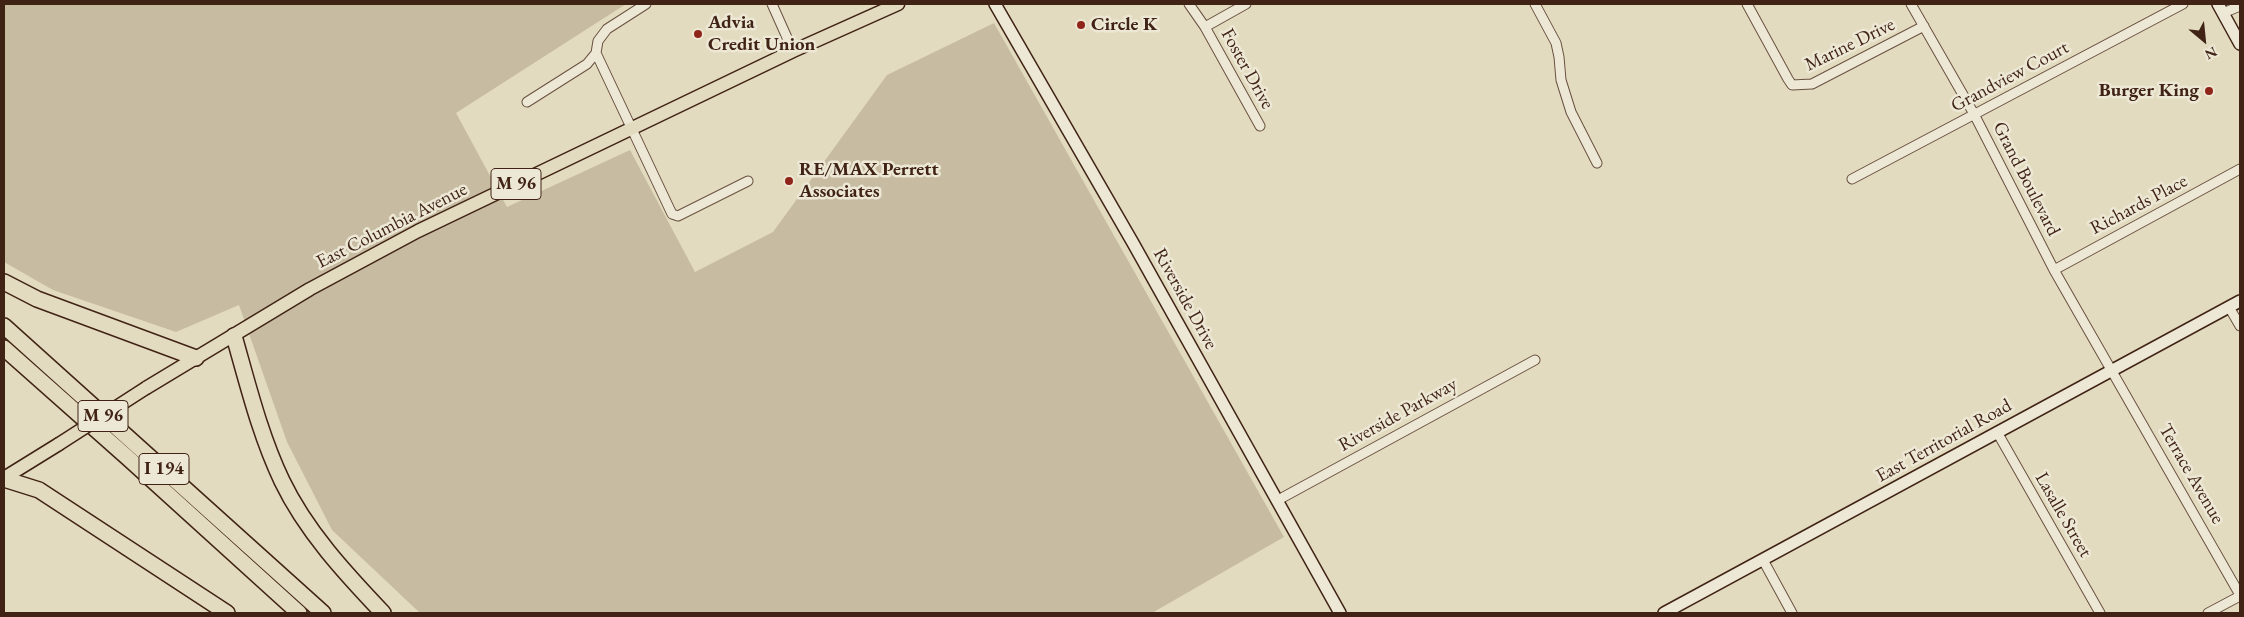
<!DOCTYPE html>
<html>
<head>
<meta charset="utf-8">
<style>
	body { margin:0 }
	#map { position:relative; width:2244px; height:617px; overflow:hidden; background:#e3dbbf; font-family:"EB Garamond",serif }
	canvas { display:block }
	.frame { position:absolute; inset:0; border:5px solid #402315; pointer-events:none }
	.north { position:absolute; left:2179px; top:15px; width:50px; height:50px; -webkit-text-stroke:4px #ede8d5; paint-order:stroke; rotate:152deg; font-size:14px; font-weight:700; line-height:20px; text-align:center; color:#402315 }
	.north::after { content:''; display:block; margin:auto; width:18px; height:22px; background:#402315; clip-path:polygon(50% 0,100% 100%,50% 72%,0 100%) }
</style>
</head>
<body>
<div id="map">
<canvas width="2244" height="617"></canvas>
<div class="frame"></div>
<div class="north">N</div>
</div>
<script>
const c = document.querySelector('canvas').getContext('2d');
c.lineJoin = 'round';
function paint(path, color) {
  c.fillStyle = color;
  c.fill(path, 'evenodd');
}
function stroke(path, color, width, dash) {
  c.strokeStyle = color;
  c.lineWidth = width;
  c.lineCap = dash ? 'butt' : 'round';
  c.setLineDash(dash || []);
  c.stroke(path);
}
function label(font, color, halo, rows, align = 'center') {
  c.font = font + ' "EB Garamond",serif';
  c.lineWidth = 5;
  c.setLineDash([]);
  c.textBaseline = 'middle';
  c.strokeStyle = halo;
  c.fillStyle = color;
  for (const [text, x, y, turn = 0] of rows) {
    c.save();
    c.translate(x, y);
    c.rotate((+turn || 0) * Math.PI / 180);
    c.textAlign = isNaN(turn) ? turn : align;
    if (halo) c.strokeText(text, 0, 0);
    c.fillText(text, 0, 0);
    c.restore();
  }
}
const green = new Path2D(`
	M 4,4 L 626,4 L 456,113 L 507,207 L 630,150 L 695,272 L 773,232 L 887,75 L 994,23 L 1284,537 L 1152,613 L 420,613 L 332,530 L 287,442 L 239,305 L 176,332 L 53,290 L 4,262 Z`);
const street = new Path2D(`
	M 772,4 L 793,51
	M 1189,4 L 1205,27 L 1260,126
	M 1535,4 L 1556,43 L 1559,57 L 1561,80 L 1571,112 L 1597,163
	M 1747,4 L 1788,79 L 1792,85 L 1812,84 L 1924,26
	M 1911,4 L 1974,114 L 2054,270 L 2240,595
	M 2223,13 L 2240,6
	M 1205,27 L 1246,4
	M 596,53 L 672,214 L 678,216 L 748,181
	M 527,102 L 587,64 L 596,53 L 598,41 L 607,29 L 646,4
	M 1852,179 L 2183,4
	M 2054,270 L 2240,169
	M 2229,307 L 2240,326
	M 1997,432 L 2100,613
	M 1278,500 L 1535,360
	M 1763,560 L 1792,613
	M 2208,613 L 2240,596`);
const secondary = new Path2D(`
	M 995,4 L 1133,243 L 1340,613
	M 2218,4 L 2240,44
	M 1664,613 L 2240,301`);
const primary = new Path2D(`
	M 146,388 L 310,289 L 418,231 L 793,51 L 898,4
	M 4,478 L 59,444`);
const highway = new Path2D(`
	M 4,282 L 37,299 L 196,358
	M 4,326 L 323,613
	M 234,336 C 248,385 260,435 282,481 C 306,531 345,573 383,613
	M 4,348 L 128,458 L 299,613
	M 4,479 L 39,490 L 227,613`);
const primaryBridge = new Path2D(`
	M 59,444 L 146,388`);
const markers = [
	[1081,25,5,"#8f2418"],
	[698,34,5,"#8f2418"],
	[2209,91,5,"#8f2418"],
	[789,181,5,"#8f2418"]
];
const shields = [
	[516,184,50],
	[103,416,50],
	[164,469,50]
];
const shieldNames = [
	["M 96",516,184],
	["M 96",103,416],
	["I 194",164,469]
];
const poiNames = [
	["Advia",708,23],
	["Credit Union",708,45],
	["Circle K",1091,25],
	["Burger King",2199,91,"right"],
	["RE/MAX Perrett",799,170],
	["Associates",799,192]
];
const streetNames = [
	["Marine Drive",1850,45,-26],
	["Foster Drive",1247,69,61],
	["Grandview Court",2010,77,-28],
	["Grand Boulevard",2026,179,63],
	["Richards Place",2139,205,-28],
	["East Columbia Avenue",392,226,-27],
	["Riverside Drive",1185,299,61],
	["Riverside Parkway",1398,415,-29],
	["East Territorial Road",1944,441,-29],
	["Terrace Avenue",2191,474,60],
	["Lasalle Street",2063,515,60]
];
paint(green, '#c7bca2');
stroke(street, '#695140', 11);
stroke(secondary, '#402315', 14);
stroke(primary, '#402315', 15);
stroke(highway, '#402315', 18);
stroke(street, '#ede8d5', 9);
stroke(secondary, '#ede8d5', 11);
stroke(primary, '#e3dbbf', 12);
stroke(highway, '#e3dbbf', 15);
stroke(primaryBridge, '#402315', 15, []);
stroke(primaryBridge, '#e3dbbf', 12);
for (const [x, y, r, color] of markers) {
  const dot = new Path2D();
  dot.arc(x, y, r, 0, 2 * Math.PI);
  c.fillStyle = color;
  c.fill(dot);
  stroke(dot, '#ede8d5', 2);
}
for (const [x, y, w] of shields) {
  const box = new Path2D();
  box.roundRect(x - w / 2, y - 15.5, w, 31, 4);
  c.fillStyle = '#ede8d5';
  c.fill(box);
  stroke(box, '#402315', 1);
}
label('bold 18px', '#402315', null, shieldNames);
label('bold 19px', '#402315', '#ede8d5', poiNames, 'left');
label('19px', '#402315', '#ede8d5', streetNames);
</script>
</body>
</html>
